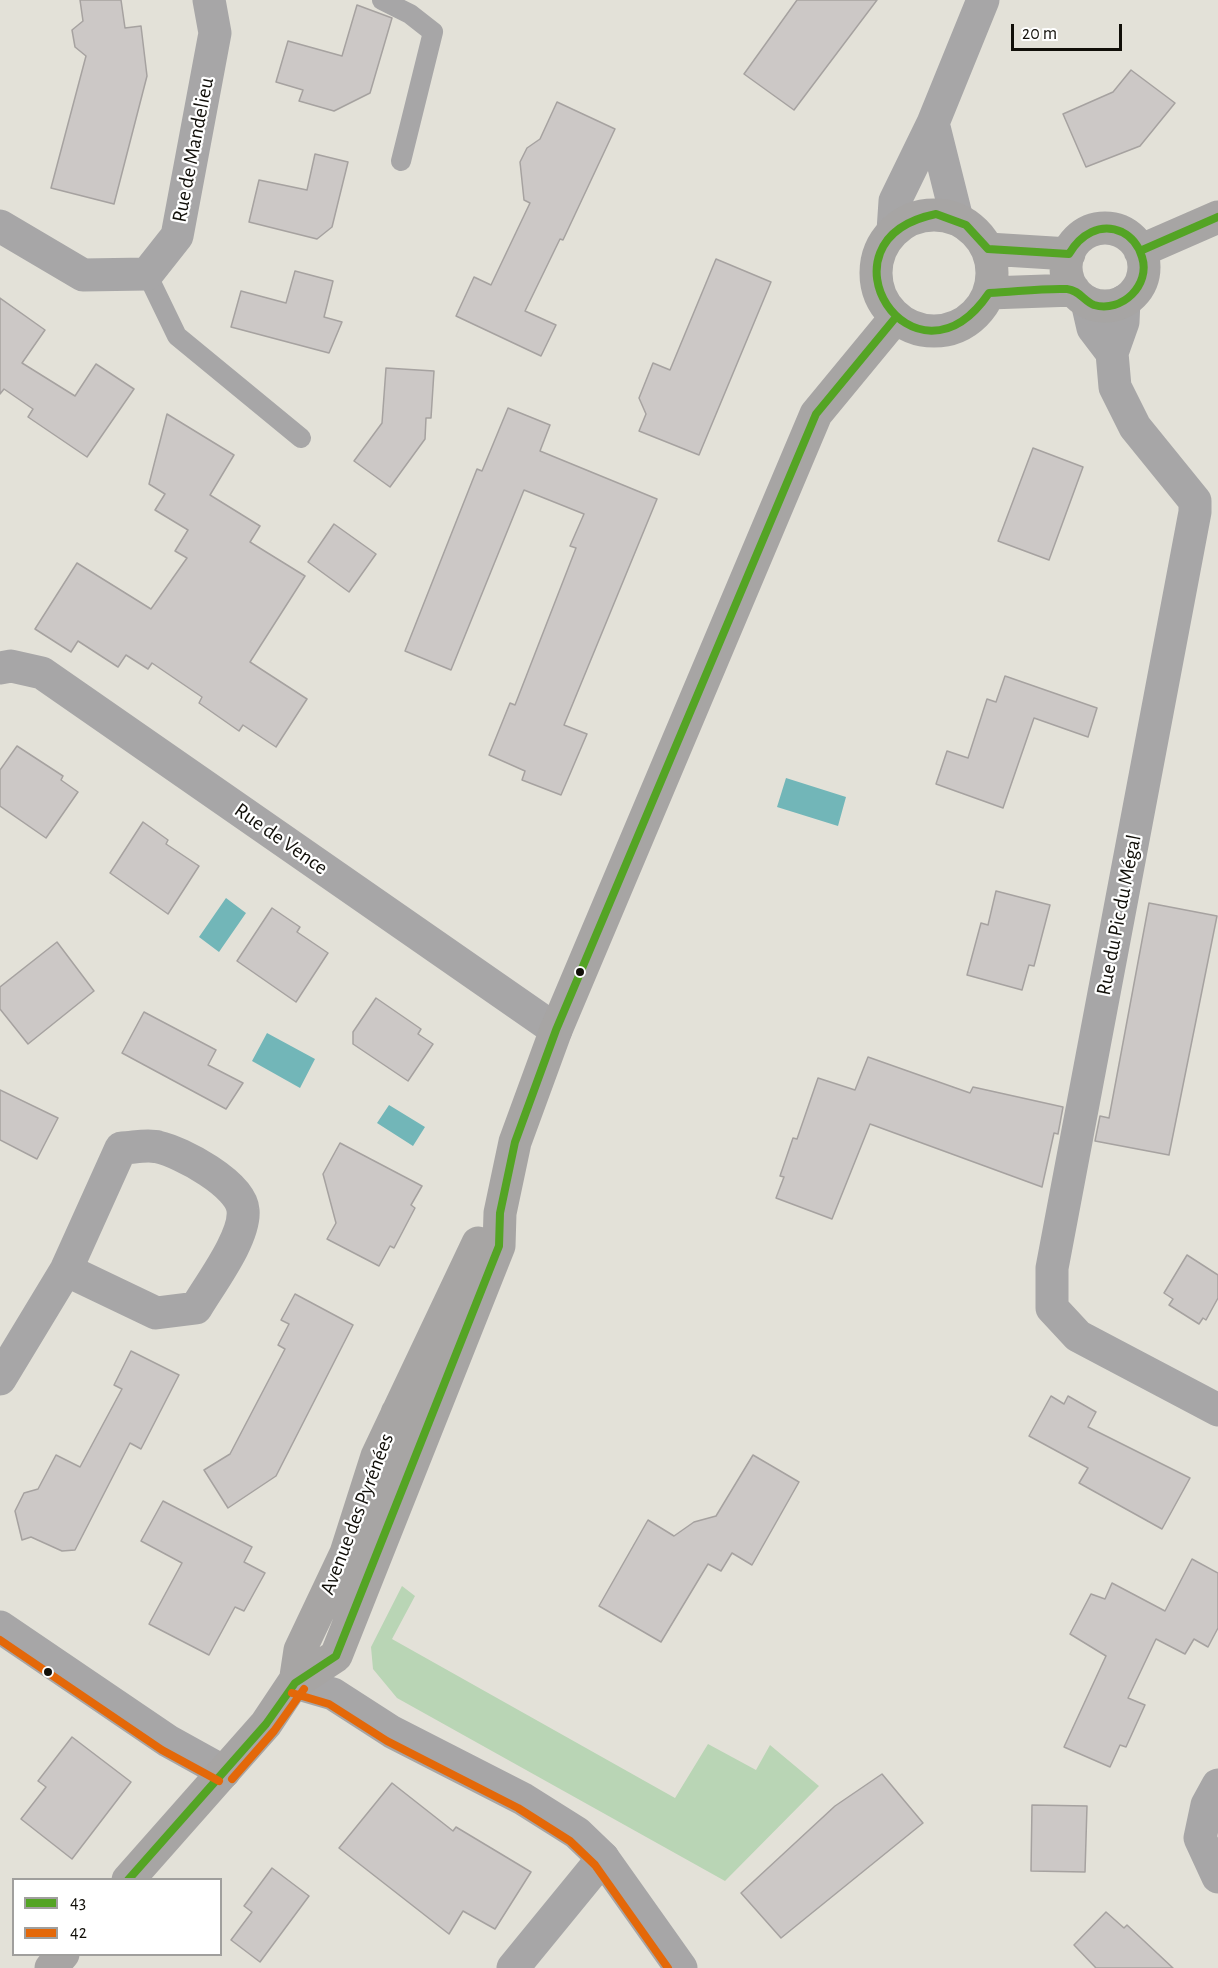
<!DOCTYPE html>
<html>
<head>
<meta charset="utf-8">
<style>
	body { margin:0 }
	#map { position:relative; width:1218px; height:1968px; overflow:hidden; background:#e3e1d8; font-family:"Alegreya Sans",sans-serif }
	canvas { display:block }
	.legend { position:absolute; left:12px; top:1878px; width:210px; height:78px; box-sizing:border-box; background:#fff; border:2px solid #a09f9d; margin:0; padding:8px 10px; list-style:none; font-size:18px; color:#110f09 }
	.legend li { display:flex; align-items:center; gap:12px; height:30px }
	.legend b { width:30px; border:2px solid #a09f9d }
	.scale { position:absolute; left:1011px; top:24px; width:111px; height:27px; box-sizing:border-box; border:3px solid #110f09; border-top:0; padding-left:8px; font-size:18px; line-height:21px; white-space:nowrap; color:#110f09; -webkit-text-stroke:4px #fff; paint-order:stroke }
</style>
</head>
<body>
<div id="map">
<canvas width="1218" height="1968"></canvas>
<ul class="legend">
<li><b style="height:8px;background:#54a424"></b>43</li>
<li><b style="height:8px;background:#e46809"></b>42</li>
</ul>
<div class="scale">20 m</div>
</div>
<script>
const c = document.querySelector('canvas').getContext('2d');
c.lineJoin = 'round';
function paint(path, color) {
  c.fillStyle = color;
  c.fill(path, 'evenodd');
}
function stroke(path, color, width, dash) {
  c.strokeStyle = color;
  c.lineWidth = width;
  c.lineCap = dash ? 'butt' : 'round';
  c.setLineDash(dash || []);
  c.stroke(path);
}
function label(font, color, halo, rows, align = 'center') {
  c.font = font + ' "Alegreya Sans",sans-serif';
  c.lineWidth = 4.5;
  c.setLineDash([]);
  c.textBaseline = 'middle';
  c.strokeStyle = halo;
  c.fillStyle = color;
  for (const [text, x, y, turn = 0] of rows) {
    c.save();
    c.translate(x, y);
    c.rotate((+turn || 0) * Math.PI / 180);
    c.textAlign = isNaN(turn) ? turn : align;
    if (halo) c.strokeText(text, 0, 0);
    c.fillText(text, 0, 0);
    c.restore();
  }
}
const green = new Path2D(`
	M 402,1586 L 415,1596 L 392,1639 L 675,1798 L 708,1744 L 756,1770 L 770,1745 L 819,1786 L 725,1881 L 397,1698 L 373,1669 L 371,1647 Z`);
const water = new Path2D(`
	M 786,778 L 846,797 L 838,826 L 777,807 Z
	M 226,898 L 246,913 L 219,952 L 199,937 Z
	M 267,1033 L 315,1059 L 300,1088 L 252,1061 Z
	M 389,1105 L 425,1127 L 413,1146 L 377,1123 Z`);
const building = new Path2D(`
	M 80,0 L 121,0 L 125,28 L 141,26 L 147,76 L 114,204 L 51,188 L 86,56 L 75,47 L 72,30 L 83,21 Z
	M 797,0 L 877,0 L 794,110 L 744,74 Z
	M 357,5 L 392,18 L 370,93 L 334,111 L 299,101 L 303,90 L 276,82 L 288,41 L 342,56 Z
	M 1131,70 L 1175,103 L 1140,146 L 1086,167 L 1063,114 L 1113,92 Z
	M 557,102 L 615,129 L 563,240 L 560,239 L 525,311 L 556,325 L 541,356 L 456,316 L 474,277 L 491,285 L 530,203 L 524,200 L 520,162 L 527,148 L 540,139 Z
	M 315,154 L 348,162 L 332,227 L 317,239 L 249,222 L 259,180 L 307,190 Z
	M 716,259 L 771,282 L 699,455 L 639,431 L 646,414 L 639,398 L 653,363 L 670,370 Z
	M 295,271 L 333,281 L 324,317 L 342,322 L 329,353 L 231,327 L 241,291 L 286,303 Z
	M 0,298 L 45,330 L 22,363 L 75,396 L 96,364 L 134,389 L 87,457 L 28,417 L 33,409 L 4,389 L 0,394 Z
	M 386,368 L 434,371 L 431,418 L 426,418 L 425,439 L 390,487 L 354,461 L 382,423 Z
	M 508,408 L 550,425 L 540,451 L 657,499 L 564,725 L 587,734 L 561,795 L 522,780 L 525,771 L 489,755 L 510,703 L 515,705 L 576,548 L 570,546 L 584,514 L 524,490 L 451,670 L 405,651 L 477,469 L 482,471 Z
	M 167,414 L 234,455 L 210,495 L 260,526 L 250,542 L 305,576 L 250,662 L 307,699 L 276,747 L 243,725 L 239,731 L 199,703 L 202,697 L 152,663 L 148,669 L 126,655 L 118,667 L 78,641 L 71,652 L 35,629 L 77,563 L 151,609 L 187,558 L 175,551 L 188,530 L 155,510 L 165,494 L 149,484 Z
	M 1033,448 L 1083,467 L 1049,560 L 998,541 Z
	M 334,524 L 376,554 L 349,592 L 308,562 Z
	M 1005,676 L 1097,708 L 1088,737 L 1034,718 L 1003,808 L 936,784 L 947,751 L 968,758 L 987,699 L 996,702 Z
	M 17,746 L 63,776 L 61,780 L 78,792 L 46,838 L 0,806 L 0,770 Z
	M 143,822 L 168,840 L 166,844 L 199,866 L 168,914 L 110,873 Z
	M 996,891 L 1050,905 L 1034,966 L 1029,965 L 1022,990 L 967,975 L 981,923 L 988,925 Z
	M 1149,903 L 1217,916 L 1169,1155 L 1095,1141 L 1100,1116 L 1109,1118 Z
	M 272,908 L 300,927 L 297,932 L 328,953 L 296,1002 L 237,961 Z
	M 57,942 L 94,991 L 28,1044 L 0,1009 L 0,987 Z
	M 376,998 L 421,1029 L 418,1034 L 433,1044 L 408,1081 L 353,1044 L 353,1032 Z
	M 144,1012 L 216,1050 L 208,1065 L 243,1083 L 226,1109 L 122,1053 Z
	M 868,1057 L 970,1093 L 973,1087 L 1063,1107 L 1058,1134 L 1054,1133 L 1042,1187 L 870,1124 L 832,1219 L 776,1198 L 784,1177 L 780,1176 L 793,1138 L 797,1139 L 818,1078 L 855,1090 Z
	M 0,1090 L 58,1118 L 37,1159 L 0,1140 Z
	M 340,1143 L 422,1186 L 411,1205 L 415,1208 L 394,1248 L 390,1246 L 379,1266 L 327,1239 L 336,1223 L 323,1174 Z
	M 1187,1255 L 1218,1275 L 1218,1298 L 1206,1320 L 1203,1318 L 1199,1324 L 1169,1305 L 1173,1299 L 1164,1293 Z
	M 295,1294 L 353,1325 L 276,1476 L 228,1508 L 204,1470 L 230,1454 L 285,1349 L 278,1345 L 289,1324 L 281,1320 Z
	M 131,1351 L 179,1375 L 141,1449 L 130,1443 L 75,1550 L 62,1551 L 31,1537 L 22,1540 L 15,1511 L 24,1493 L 38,1489 L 56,1455 L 80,1467 L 122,1389 L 114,1385 Z
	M 1051,1396 L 1064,1404 L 1068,1396 L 1096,1412 L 1088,1427 L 1190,1478 L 1162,1529 L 1079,1483 L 1088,1468 L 1029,1436 Z
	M 753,1455 L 799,1482 L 752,1565 L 732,1553 L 721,1571 L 708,1564 L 661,1642 L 599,1606 L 648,1520 L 674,1536 L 694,1522 L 716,1516 Z
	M 163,1501 L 252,1547 L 244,1562 L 265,1573 L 244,1611 L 235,1607 L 209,1655 L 149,1624 L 182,1563 L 141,1541 Z
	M 1192,1559 L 1218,1573 L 1218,1628 L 1208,1647 L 1194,1639 L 1185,1654 L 1156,1639 L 1128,1698 L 1145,1705 L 1126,1747 L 1120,1745 L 1110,1767 L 1064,1747 L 1106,1656 L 1070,1634 L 1091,1594 L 1105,1599 L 1112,1583 L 1165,1611 Z
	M 72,1737 L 131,1782 L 72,1859 L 21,1819 L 46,1787 L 38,1781 Z
	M 882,1774 L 923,1823 L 781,1938 L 741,1893 L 835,1806 Z
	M 392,1783 L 453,1831 L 456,1827 L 531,1872 L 495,1929 L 463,1911 L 449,1934 L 339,1848 Z
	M 1032,1805 L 1087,1806 L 1085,1872 L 1031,1871 Z
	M 272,1868 L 309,1896 L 260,1962 L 231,1940 L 252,1912 L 244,1906 Z
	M 1106,1912 L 1124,1928 L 1127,1925 L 1173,1968 L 1096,1968 L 1074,1945 Z`);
const service = new Path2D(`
	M 382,0 L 410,14 L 433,32 L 401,161
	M 147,274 L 177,336 L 301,438`);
const minor = new Path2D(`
	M 933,123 L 957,219
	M 0,226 L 83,275 L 147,274 L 177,236 L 215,33 L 209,0
	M 893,231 L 895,201 L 933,123 L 983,0
	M 1124,301 L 1123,322 L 1112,353 L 1115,387 L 1135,427 L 1195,501 L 1195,512 L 1052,1268 L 1052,1308 L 1078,1336 L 1218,1410
	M 1087,302 L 1093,328 L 1112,353
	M 0,668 L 11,666 L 42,673 L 556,1030
	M 0,1379 L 66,1270 L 121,1148 C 132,1148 147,1144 158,1147 C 181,1152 241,1184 243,1210 C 246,1237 210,1284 196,1308 L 156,1313 L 66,1270
	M 1218,1785 L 1207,1805 L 1200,1838 L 1218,1877
	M 513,1968 L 603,1858`);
const tertiary = new Path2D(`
	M 0,1627 L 168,1741 L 224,1772
	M 295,1683 L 333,1694 L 392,1732 L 523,1799 L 577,1833 L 603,1858 L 681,1968`);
const secondary = new Path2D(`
	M876 273a58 58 0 1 1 116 0a58 58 0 1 1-116 0Z
	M1066 267a39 39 0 1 1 78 0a39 39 0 1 1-78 0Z
	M 988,249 L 1069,254
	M 1140,251 L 1218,217
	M 989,293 L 1074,290
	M 382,1491 L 394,1456 L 397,1413
	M 295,1683 L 336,1656 L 499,1246 L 500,1213 L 515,1142 L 556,1030 L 816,414 L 896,317
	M 295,1683 L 300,1650 L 346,1553 L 377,1456 L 478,1243
	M 128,1880 L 266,1724 L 306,1664
	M 51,1968 L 63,1954`);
const bus1 = new Path2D(`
	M 936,214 L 966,225 L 988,249 L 1069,254 C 1080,235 1100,222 1122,232 C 1132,237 1139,247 1142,257 C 1151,285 1122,313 1094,305 C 1084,301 1079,290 1067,289 C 1041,288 1015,292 989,293 C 914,403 809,240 936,214 Z
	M 1140,251 L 1218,217
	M 128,1880 L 266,1724 L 295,1683 L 336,1656 L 499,1246 L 500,1213 L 515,1142 L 556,1030 L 816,414 L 896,317`);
const bus2 = new Path2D(`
	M 0,1640 L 162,1750 L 219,1781
	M 292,1693 L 329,1704 L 387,1741 L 518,1808 L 570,1841 L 595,1865 L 668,1968
	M 232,1779 L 274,1731 L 304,1689`);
const markers = [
	[580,972,5,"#110f09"],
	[48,1672,5,"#110f09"]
];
const streetNames = [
	["Rue de Mandelieu",193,150,-79],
	["Rue de Vence",281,839,35],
	["Rue du Pic du Mégal",1119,915,-79],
	["Avenue des Pyrénées",357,1514,-69]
];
paint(green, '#b9d5b5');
paint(water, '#72b6b8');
paint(building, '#ccc8c6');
stroke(building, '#a6a2a0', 1.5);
stroke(service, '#a7a6a7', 20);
stroke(minor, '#a7a6a7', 33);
stroke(tertiary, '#a7a6a7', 33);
stroke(secondary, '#a7a5a4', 33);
stroke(bus1, '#54a424', 8);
stroke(bus2, '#e46809', 8);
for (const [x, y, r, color] of markers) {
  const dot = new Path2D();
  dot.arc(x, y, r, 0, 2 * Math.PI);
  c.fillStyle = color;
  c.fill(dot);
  stroke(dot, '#fff', 2);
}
label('21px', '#110f09', '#fff', streetNames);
</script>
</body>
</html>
